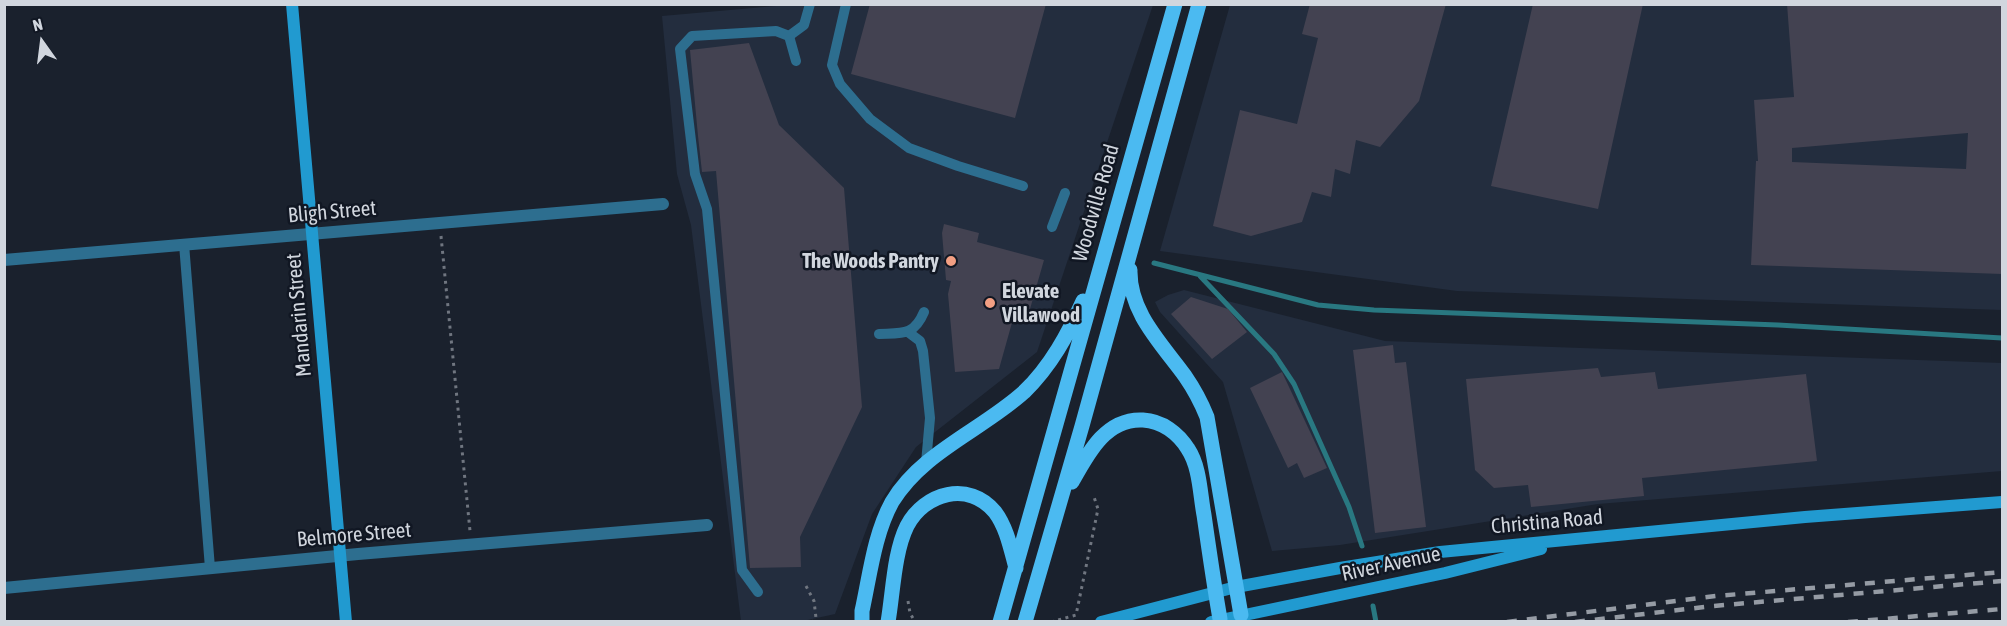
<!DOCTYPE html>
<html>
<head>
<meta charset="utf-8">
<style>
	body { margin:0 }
	#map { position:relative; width:2007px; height:626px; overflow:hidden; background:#1a212d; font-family:"Asap Condensed",sans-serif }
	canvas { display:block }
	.frame { position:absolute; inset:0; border:6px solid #d1d6de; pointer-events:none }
	.north { position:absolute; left:12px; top:12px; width:60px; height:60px; -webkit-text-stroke:4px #111723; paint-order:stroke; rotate:346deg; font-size:16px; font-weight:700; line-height:24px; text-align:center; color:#d1d6de }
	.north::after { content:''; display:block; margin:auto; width:21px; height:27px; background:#d1d6de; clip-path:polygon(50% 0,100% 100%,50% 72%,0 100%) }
</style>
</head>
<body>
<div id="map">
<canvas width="2007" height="626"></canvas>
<div class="frame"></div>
<div class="north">N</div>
</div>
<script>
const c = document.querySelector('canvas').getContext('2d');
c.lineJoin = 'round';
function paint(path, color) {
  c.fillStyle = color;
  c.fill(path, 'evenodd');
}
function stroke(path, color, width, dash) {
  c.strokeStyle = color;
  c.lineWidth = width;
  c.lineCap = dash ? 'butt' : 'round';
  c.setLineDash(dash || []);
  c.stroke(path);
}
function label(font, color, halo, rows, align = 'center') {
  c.font = font + ' "Asap Condensed",sans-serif';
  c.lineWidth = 5;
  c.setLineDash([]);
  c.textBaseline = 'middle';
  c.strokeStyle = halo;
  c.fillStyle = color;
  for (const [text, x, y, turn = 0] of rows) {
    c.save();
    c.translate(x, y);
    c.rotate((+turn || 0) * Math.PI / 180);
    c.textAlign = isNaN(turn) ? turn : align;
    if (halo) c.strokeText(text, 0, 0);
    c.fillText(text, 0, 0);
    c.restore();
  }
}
const built = new Path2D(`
	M 798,4 L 1153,5 L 1037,352 L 916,447 L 872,514 L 835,614 L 803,621 L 741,621 L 691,225 L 677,174 L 662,16 Z
	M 1230,5 L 2002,5 L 2002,310 L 1457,291 L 1160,251 Z
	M 1184,290 L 1385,341 L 2002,363 L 2002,471 L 1598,504 L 1340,545 L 1272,551 L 1223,382 L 1160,312 L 1155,302 L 1168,295 Z`);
const stream = new Path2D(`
	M 1154,263 L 1318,305 L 1374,310 L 1778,325 L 2002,338
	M 1200,276 L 1274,354 L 1294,384 L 1349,507 L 1362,546
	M 1373,606 L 1376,622`);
const building = new Path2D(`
	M 870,4 L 1046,4 L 1015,118 L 851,74 Z
	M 1310,4 L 1446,4 L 1419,101 L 1380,147 L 1356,140 L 1350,174 L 1335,169 L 1331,197 L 1312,192 L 1302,222 L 1251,236 L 1213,226 L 1240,110 L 1297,124 L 1318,38 L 1302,34 Z
	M 1533,4 L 1643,4 L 1598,209 L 1491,186 Z
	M 1787,4 L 2002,4 L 2002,274 L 1751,265 L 1756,161 L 1758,161 L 1754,100 L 1794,97 ZM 1968,133 L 1966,169 L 1792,162 L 1792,148 Z
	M 749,43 L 779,125 L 844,188 L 862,407 L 800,537 L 801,567 L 750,568 L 716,171 L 702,172 L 698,136 L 690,50 Z
	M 944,224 L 979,233 L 977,242 L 1044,260 L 1028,316 L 1015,312 L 999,369 L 955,372 L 948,294 L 951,281 L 946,280 L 942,233 Z
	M 1191,297 L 1228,309 L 1247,332 L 1212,359 L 1171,314 Z
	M 1393,345 L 1395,363 L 1406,362 L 1426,527 L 1375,533 L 1353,350 Z
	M 1598,368 L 1601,377 L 1655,372 L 1658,389 L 1806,374 L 1817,461 L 1642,478 L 1644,496 L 1531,507 L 1528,485 L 1494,488 L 1475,470 L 1466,379 Z
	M 1282,372 L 1327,468 L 1304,478 L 1297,463 L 1288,468 L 1250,388 Z`);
const path = new Path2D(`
	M 441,236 L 470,531
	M 806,586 L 814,601 L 816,618 L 813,622
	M 908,601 L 910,613 L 915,622
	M 1051,622 L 1076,615 L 1098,509 L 1094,497`);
const lane = new Path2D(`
	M 846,4 L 832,65 L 840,84 L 870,119 L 909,148 L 958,166 L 1023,186
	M 796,61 L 789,36 L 804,25 L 810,4
	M 1052,227 L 1065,193
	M 184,244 L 210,568
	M 908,332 L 920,341 L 923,351 L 930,418 L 926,463
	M 879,334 C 902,333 914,336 924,312
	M 758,592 L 742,570 L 707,209 L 695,174 L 680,49 L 692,36 L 776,31 L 789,36`);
const street = new Path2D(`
	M 4,260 L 663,204
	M 4,588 L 358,554 L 707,525`);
const secondary = new Path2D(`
	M 292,4 L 346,622
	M 1101,622 L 1236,587 L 1340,568 L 1440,552 L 1805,517 L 2002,502
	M 1211,622 L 1445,573 L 1541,549`);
const primary = new Path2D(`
	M 1130,270 C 1129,312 1161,343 1185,376 C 1194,389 1201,402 1207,417 L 1241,615
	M 1072,482 C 1088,453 1106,418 1143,420 C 1162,421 1178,433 1188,449 C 1200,467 1200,494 1204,515 C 1209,550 1214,585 1220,619
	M 862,622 L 862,611 C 870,575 874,535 892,502 C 922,452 982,430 1024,392 C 1051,366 1068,334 1083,301
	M 888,622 C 893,593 894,552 907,526 C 924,493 969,480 995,512 C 1007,528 1011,550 1016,568
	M 1000,622 L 1175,4
	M 1025,622 L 1082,426 L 1199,4`);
const rail = new Path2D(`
	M 1507,622 L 1716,596 L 2002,572
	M 1575,622 L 1713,606 L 2002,581
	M 1848,622 L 2002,609`);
const markers = [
	[951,261,6,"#f39f83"],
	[990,303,6,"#f39f83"]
];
const streetNames = [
	["Woodville Road",1096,203,-74],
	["Bligh Street",332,212,-5],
	["Mandarin Street",299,315,-95],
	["Christina Road",1547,522,-5],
	["Belmore Street",354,535,-5],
	["River Avenue",1391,564,-12]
];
const poiNames = [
	["The Woods Pantry",939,261],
	["Elevate",1002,291,"left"],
	["Villawood",1002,315,"left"]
];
paint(built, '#232d3e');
stroke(stream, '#297881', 5);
paint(building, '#434251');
stroke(path, '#707680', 3, [3, 4.5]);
stroke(lane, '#2d6e8f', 10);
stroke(street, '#2d6e8f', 12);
stroke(secondary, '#219ad0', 12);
stroke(primary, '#4bbaf1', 15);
stroke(rail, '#959ba4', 4.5, [10, 10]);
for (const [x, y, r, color] of markers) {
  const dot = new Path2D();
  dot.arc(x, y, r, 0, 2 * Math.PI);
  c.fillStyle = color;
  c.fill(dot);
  stroke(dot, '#111723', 2);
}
label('21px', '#d1d6de', '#111723', streetNames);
label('bold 21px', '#d1d6de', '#111723', poiNames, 'right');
</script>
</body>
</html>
